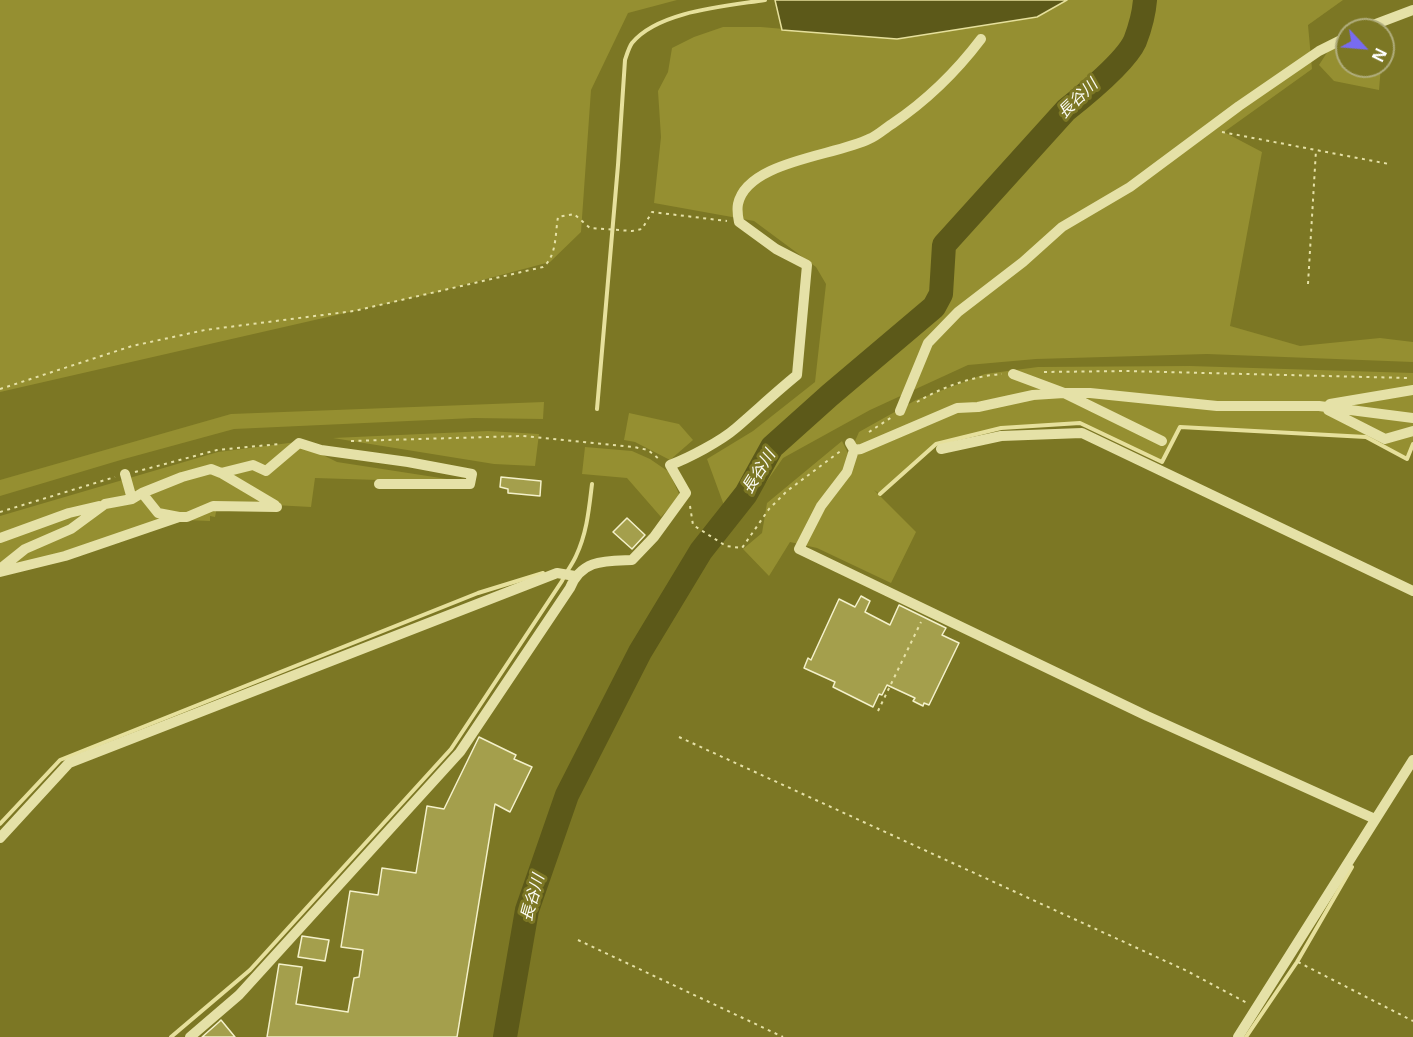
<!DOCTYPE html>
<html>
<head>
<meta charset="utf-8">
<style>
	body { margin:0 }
	#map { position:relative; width:1413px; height:1037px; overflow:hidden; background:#7c7724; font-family:"Open Sans",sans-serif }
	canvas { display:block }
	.north { position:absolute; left:1335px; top:18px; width:60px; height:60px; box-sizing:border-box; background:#7c7724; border:2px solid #b0ad7c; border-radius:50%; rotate:116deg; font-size:16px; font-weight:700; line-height:24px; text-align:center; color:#fff }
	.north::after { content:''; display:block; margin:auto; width:21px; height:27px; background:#786bef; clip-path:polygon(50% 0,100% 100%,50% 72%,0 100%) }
</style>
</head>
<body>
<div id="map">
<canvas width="1413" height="1037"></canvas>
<div class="north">N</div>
</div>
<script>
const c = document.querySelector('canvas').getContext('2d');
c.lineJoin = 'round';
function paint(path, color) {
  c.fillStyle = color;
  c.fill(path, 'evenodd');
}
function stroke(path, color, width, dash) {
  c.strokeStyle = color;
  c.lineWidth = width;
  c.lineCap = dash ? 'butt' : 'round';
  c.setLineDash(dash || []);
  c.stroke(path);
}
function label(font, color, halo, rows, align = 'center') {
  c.font = font + ' "Open Sans","Noto Sans JP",sans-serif';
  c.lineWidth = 6;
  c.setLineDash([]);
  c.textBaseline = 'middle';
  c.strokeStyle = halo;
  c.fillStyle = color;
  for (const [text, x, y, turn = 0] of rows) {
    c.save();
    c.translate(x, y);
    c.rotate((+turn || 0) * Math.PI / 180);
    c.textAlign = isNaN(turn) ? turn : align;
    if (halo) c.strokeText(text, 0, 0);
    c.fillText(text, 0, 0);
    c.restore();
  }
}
const green = new Path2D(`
	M 0,0 L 677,0 L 628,13 L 591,90 L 581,232 L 550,262 L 437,292 L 0,392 Z
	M 1067,0 L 1343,0 L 1308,25 L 1312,69 L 1224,132 L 1262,152 L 1230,326 L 1300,346 L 1380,338 L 1413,342 L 1413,362 L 1207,354 L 1036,359 L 968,365 L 870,410 L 783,458 L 738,523 L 729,519 L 707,459 L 753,431 L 815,382 L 826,284 L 816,267 L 754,221 L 654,203 L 661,137 L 658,91 L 668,72 L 672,48 L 694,37 L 723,27 L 761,27 L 897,39 L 1037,17 Z
	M 1347,40 L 1347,66 L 1381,66 L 1379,90 L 1334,81 L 1319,65 L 1328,51 Z
	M 1190,366 L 1413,373 L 1413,444 L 1407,459 L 1366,437 L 1180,427 L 1162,462 L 1080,423 L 1001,428 L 936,444 L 880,494 L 874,490 L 916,532 L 891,583 L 817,548 L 790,542 L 769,576 L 743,549 L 762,533 L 767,503 L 842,441 L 849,455 L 859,432 L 916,400 L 985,374 L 1038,367 Z
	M 544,402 L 543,419 L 474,418 L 234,429 L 124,459 L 0,496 L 0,480 L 231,414 Z
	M 629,413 L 679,424 L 693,440 L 670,460 L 635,442 L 624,440 Z
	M 488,431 L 539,434 L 535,466 L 494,464 L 333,438 Z
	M 297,442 L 337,462 L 473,483 L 315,478 L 311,507 L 218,502 L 215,517 L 210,516 L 210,521 L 186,520 L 65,554 L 0,568 L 0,516 L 218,452 Z
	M 585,447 L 632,451 L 650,459 L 669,472 L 680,496 L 661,517 L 627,478 L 582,474 Z`);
const water = new Path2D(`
	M 775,0 L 1067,0 L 1037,17 L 897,39 L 782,30 Z`);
const stream = new Path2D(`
	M 597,409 L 618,165 L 625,60 C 627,54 629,47 632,43 C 658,11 726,6 765,0
	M 880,494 L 936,444 L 1001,428 L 1080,423 L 1162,462 L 1180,427 L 1366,437 L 1407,459 L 1413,444
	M 0,824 L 60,760 L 478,593 L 543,573
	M 171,1037 L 250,970 L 451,749 L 562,581 C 566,572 572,565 576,556 C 587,533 589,509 592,484
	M 1246,1037 L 1297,962 L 1352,867`);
const river = new Path2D(`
	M 505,1037 L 527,910 L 567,795 L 640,652 L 701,551 L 746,494 L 772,447 L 830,395 L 934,307 L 941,294 L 944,245 L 1066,110 C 1085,95 1126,61 1135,41 C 1140,28 1144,13 1145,0`);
const building = new Path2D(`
	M 501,477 L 541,481 L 540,496 L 508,493 L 508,489 L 500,487 Z
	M 627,518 L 645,535 L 632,549 L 613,532 Z
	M 861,596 L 870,601 L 865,612 L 890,625 L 899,605 L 946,628 L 942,635 L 959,643 L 929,705 L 924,703 L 923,706 L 913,701 L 915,698 L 887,685 L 882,695 L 879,694 L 873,707 L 833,687 L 835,682 L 804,668 L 808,658 L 811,660 L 839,599 L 855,607 Z
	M 479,737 L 516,755 L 514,759 L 532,767 L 510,812 L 495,804 L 457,1037 L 267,1037 L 279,964 L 302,967 L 296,1004 L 348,1012 L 354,978 L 359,977 L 363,950 L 341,947 L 350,891 L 378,895 L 382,868 L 416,873 L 427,806 L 444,809 Z
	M 302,936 L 329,940 L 325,961 L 298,957 Z
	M 221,1020 L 235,1037 L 202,1037 L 219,1022 Z`);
const path = new Path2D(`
	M 1222,132 L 1389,164
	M 1308,284 L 1316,150
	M 1044,372 L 1126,371 L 1407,378
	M 0,389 L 132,346 L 205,330 L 354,311 L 543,267 C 557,256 555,234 558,217 L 574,214 L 590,228 L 632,231 L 642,229 L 652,212 L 727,221
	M 917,402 C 942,387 973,376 1002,374
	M 869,432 L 892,417
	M 351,441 L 523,436 L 634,447 L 648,450 L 659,459
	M 135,472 L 217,450 L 279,444
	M 690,506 L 693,525 L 726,546 L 742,548 L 769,509 L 787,491 L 842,450
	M 0,512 L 115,477
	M 878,711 L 921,622
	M 679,737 L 1187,971 L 1247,1003
	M 578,940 L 783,1037
	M 1298,962 L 1413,1021`);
const minor = new Path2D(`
	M 1360,30 L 1413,10
	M 1013,374 L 1064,393 L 1162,441
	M 1330,404 L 1413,390
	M 1328,410 L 1385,439 L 1413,431
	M 900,411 L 928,343 L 958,312 L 1023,262 L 1062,227 L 1130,187 L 1239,106 L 1319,51 L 1347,37
	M 850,443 L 854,450 L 847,472 L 821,506 L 799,549 L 1147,716 L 1375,819
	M 941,449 L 1001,436 L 1082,433 L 1413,591
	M 854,450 L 861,449 L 957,408 L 978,407 L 1033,395 L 1064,393 L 1090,393 L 1217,406 L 1319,406 L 1413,418
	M 221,473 L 275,505
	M 125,474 L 132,499
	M 142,493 L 158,513 L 179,517 L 187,517 L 213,506 L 277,507
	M 0,538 L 69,513 L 99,506
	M 0,569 L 25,549 L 71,529 L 105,504 L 132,499 L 142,493 L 182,477 L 211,469 L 221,473 L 253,465 L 266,471 L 299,443 L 321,450 L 408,462 L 472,474 L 470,484 L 379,484
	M 0,572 L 65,556 L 179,517
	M 0,838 L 69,763 L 557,573 L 575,576
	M 190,1037 L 239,995 L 460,752 L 570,588 C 582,559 605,561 632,560 L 654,537 L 686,493 L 670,465 C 689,458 721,441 736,428 C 757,410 776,392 797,375 L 807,265 L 776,249 L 739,222 C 738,217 737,209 738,204 C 747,161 835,156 869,139 C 877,136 884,129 892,124 C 926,101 956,72 981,39
	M 1238,1037 L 1413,760`);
const waterNames = [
	["長谷川",1078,99,-44],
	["長谷川",759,472,-58],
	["長谷川",533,898,-74]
];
paint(green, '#958f31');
paint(water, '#5c5919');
stroke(water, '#e6e09c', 1.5);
stroke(stream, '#e6e09c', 4);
stroke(river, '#5c5919', 24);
paint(building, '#a49f4c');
stroke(building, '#f4f1ca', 1.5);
stroke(path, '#e5e1a7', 2, [3, 4.5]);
stroke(minor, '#e5e1a7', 10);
label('italic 16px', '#fcfcf4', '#7c7724', waterNames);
</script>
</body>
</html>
